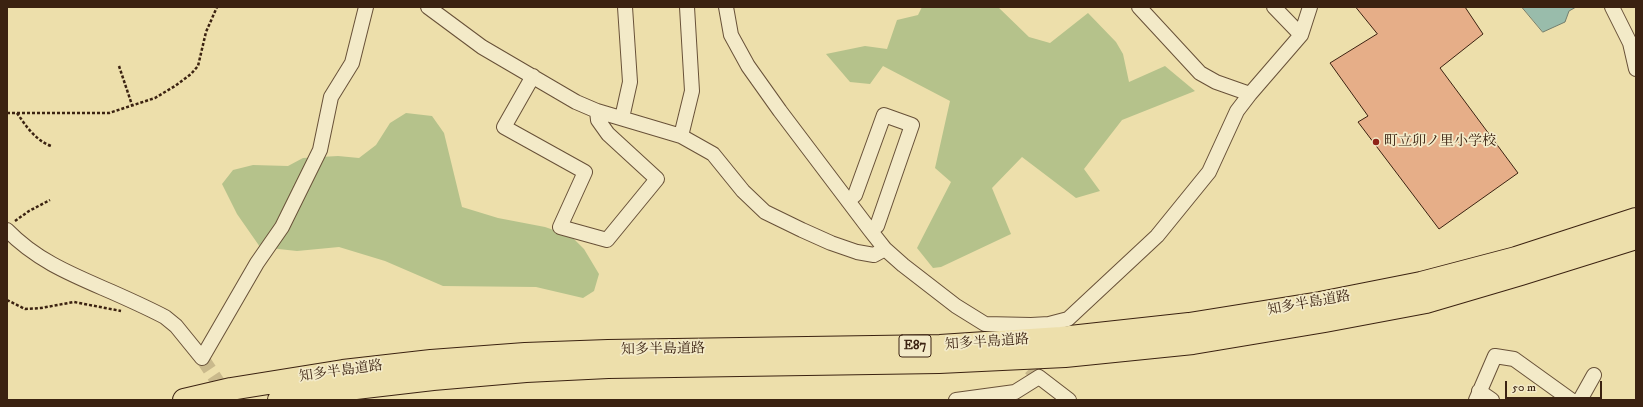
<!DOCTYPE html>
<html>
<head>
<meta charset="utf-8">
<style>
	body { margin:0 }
	#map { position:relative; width:1643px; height:407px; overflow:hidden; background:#eddfab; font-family:"IM FELL DW Pica",serif }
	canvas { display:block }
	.frame { position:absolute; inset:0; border:8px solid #3b2211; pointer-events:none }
	.scale { position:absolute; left:1505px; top:381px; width:97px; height:18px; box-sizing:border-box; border:2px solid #3b2211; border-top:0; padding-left:5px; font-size:12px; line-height:14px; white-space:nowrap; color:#3b2211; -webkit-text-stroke:3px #f3eac8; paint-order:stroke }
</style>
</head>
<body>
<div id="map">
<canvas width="1643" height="407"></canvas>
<div class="frame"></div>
<div class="scale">50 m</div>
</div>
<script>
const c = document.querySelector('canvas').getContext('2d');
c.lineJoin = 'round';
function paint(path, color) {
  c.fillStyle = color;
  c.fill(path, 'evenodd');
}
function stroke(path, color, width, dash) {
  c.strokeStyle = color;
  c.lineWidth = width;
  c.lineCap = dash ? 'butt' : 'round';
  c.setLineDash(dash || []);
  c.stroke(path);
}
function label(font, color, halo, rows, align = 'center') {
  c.font = font + ' "IM FELL DW Pica","Noto Serif JP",serif';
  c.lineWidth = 3.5;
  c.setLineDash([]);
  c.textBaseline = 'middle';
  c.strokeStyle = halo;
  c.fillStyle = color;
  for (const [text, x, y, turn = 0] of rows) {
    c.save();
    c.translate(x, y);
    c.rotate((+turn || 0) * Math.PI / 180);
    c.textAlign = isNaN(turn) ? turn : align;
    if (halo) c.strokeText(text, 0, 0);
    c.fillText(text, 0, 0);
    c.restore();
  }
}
const green = new Path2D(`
	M 922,7 L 998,7 L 1029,37 L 1050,43 L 1088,13 L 1116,42 L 1123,54 L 1129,82 L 1165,66 L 1195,91 L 1122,120 L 1084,169 L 1100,191 L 1076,198 L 1022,157 L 992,188 L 1011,234 L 941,267 L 933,268 L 917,248 L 951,182 L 935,168 L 950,101 L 883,66 L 870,84 L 850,82 L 826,54 L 865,46 L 887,49 L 897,20 L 918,15 Z
	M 406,113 L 432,116 L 444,133 L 462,207 L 498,218 L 545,227 L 571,236 L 584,249 L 599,274 L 594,291 L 583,298 L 536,287 L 443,286 L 385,261 L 339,247 L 297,251 L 260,247 L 237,214 L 222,184 L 233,170 L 253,165 L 288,166 L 303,158 L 338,156 L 359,158 L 376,145 L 390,123 Z`);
const water = new Path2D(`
	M 1522,7 L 1576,7 L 1569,11 L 1565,22 L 1543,32 Z`);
const building = new Path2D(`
	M 1356,7 L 1465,7 L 1483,34 L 1440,68 L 1518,173 L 1439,229 L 1358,122 L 1368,116 L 1330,63 L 1377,34 Z`);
const streetTunnel = new Path2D(`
	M 985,324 L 1039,377
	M 202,358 L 227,396`);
const path = new Path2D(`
	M 119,66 L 132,105
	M 7,113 L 109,113 L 155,98 L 175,86 L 191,74 L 198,66 L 206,32 L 217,7
	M 17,113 C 26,126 35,140 51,146
	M 15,221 L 29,211 L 50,200
	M 7,300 L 25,309 L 41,308 L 74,302 L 121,311`);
const street = new Path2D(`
	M 428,7 L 482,47 L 576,102 L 597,111 L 681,136 L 713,154 L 743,191 L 765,212 L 802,230 L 831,243 L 857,252 L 874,255 L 885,249
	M 726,7 L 731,35 L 748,66 L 780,111 L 870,230 L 885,249 L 903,265 L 956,306 L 985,324 L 1031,325 L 1049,324 L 1068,319 L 1157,236 L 1209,172 L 1237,111 L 1250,94 L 1301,35 L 1310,7
	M 1139,7 L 1200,73 L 1216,82 L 1250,94
	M 1274,7 L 1301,35
	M 1612,7 L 1630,43 L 1636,69
	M 533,76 L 504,127 L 585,172 L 560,227 L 607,240 L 657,179 L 608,134 L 598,120 L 597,111
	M 622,118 L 630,82 L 625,7
	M 681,136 L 692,91 L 687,7
	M 848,201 L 855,195 L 884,115 L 912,125 L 877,226 L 870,230
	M 7,230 C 37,261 73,275 112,292 C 130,300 148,308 165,317 L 176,326 L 202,358 L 257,263 L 282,227 L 320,150 L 331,97 L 352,63 L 366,7
	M 1479,391 L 1492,400
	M 956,400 L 1015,392 L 1039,377 L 1069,400
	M 1476,400 L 1495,356 L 1514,359 L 1571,400
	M 1580,400 L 1594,375`);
const highway = new Path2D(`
	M 184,400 L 231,389 L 343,371 L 431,361 L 525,354 L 608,351 L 940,346 L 1061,338 L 1189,324 L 1320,303 L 1421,283 L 1516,258 L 1636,219
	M 279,400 L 347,389 L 433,379 L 526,371 L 608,367 L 939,362 L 1065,356 L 1193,343 L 1325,321 L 1426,302 L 1521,274 L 1636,238`);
const markers = [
	[1376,142,4,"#8f2418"]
];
const shields = [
	[915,346,32]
];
const shieldNames = [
	["E87",915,346]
];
const poiNames = [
	["町立卯ノ里小学校",1384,142]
];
const streetNames = [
	["知多半島道路",1309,304,-10],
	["知多半島道路",987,343,-4],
	["知多半島道路",663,350,-1],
	["知多半島道路",341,372,-8]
];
paint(green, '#b5c28b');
paint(water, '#99bcab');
stroke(water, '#737e6d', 1);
paint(building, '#e6ae88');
stroke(building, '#3b2211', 1);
stroke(streetTunnel, '#c9b98c', 14, [14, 7]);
stroke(street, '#685138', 16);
stroke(highway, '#3b2211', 24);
stroke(path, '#3b2211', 2.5, [3, 2]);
stroke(street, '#f3eac8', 14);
stroke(highway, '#eddfab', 22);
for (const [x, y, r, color] of markers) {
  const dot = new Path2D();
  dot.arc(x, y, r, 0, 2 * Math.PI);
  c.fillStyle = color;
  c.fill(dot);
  stroke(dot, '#f3eac8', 1.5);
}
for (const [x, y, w] of shields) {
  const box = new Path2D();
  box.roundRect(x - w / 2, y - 11, w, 22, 3);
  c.fillStyle = '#f3eac8';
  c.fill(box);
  stroke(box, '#3b2211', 1);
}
label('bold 13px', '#3b2211', null, shieldNames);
label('14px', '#3b2211', '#f3eac8', poiNames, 'left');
label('14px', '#3b2211', '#f3eac8', streetNames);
</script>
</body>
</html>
